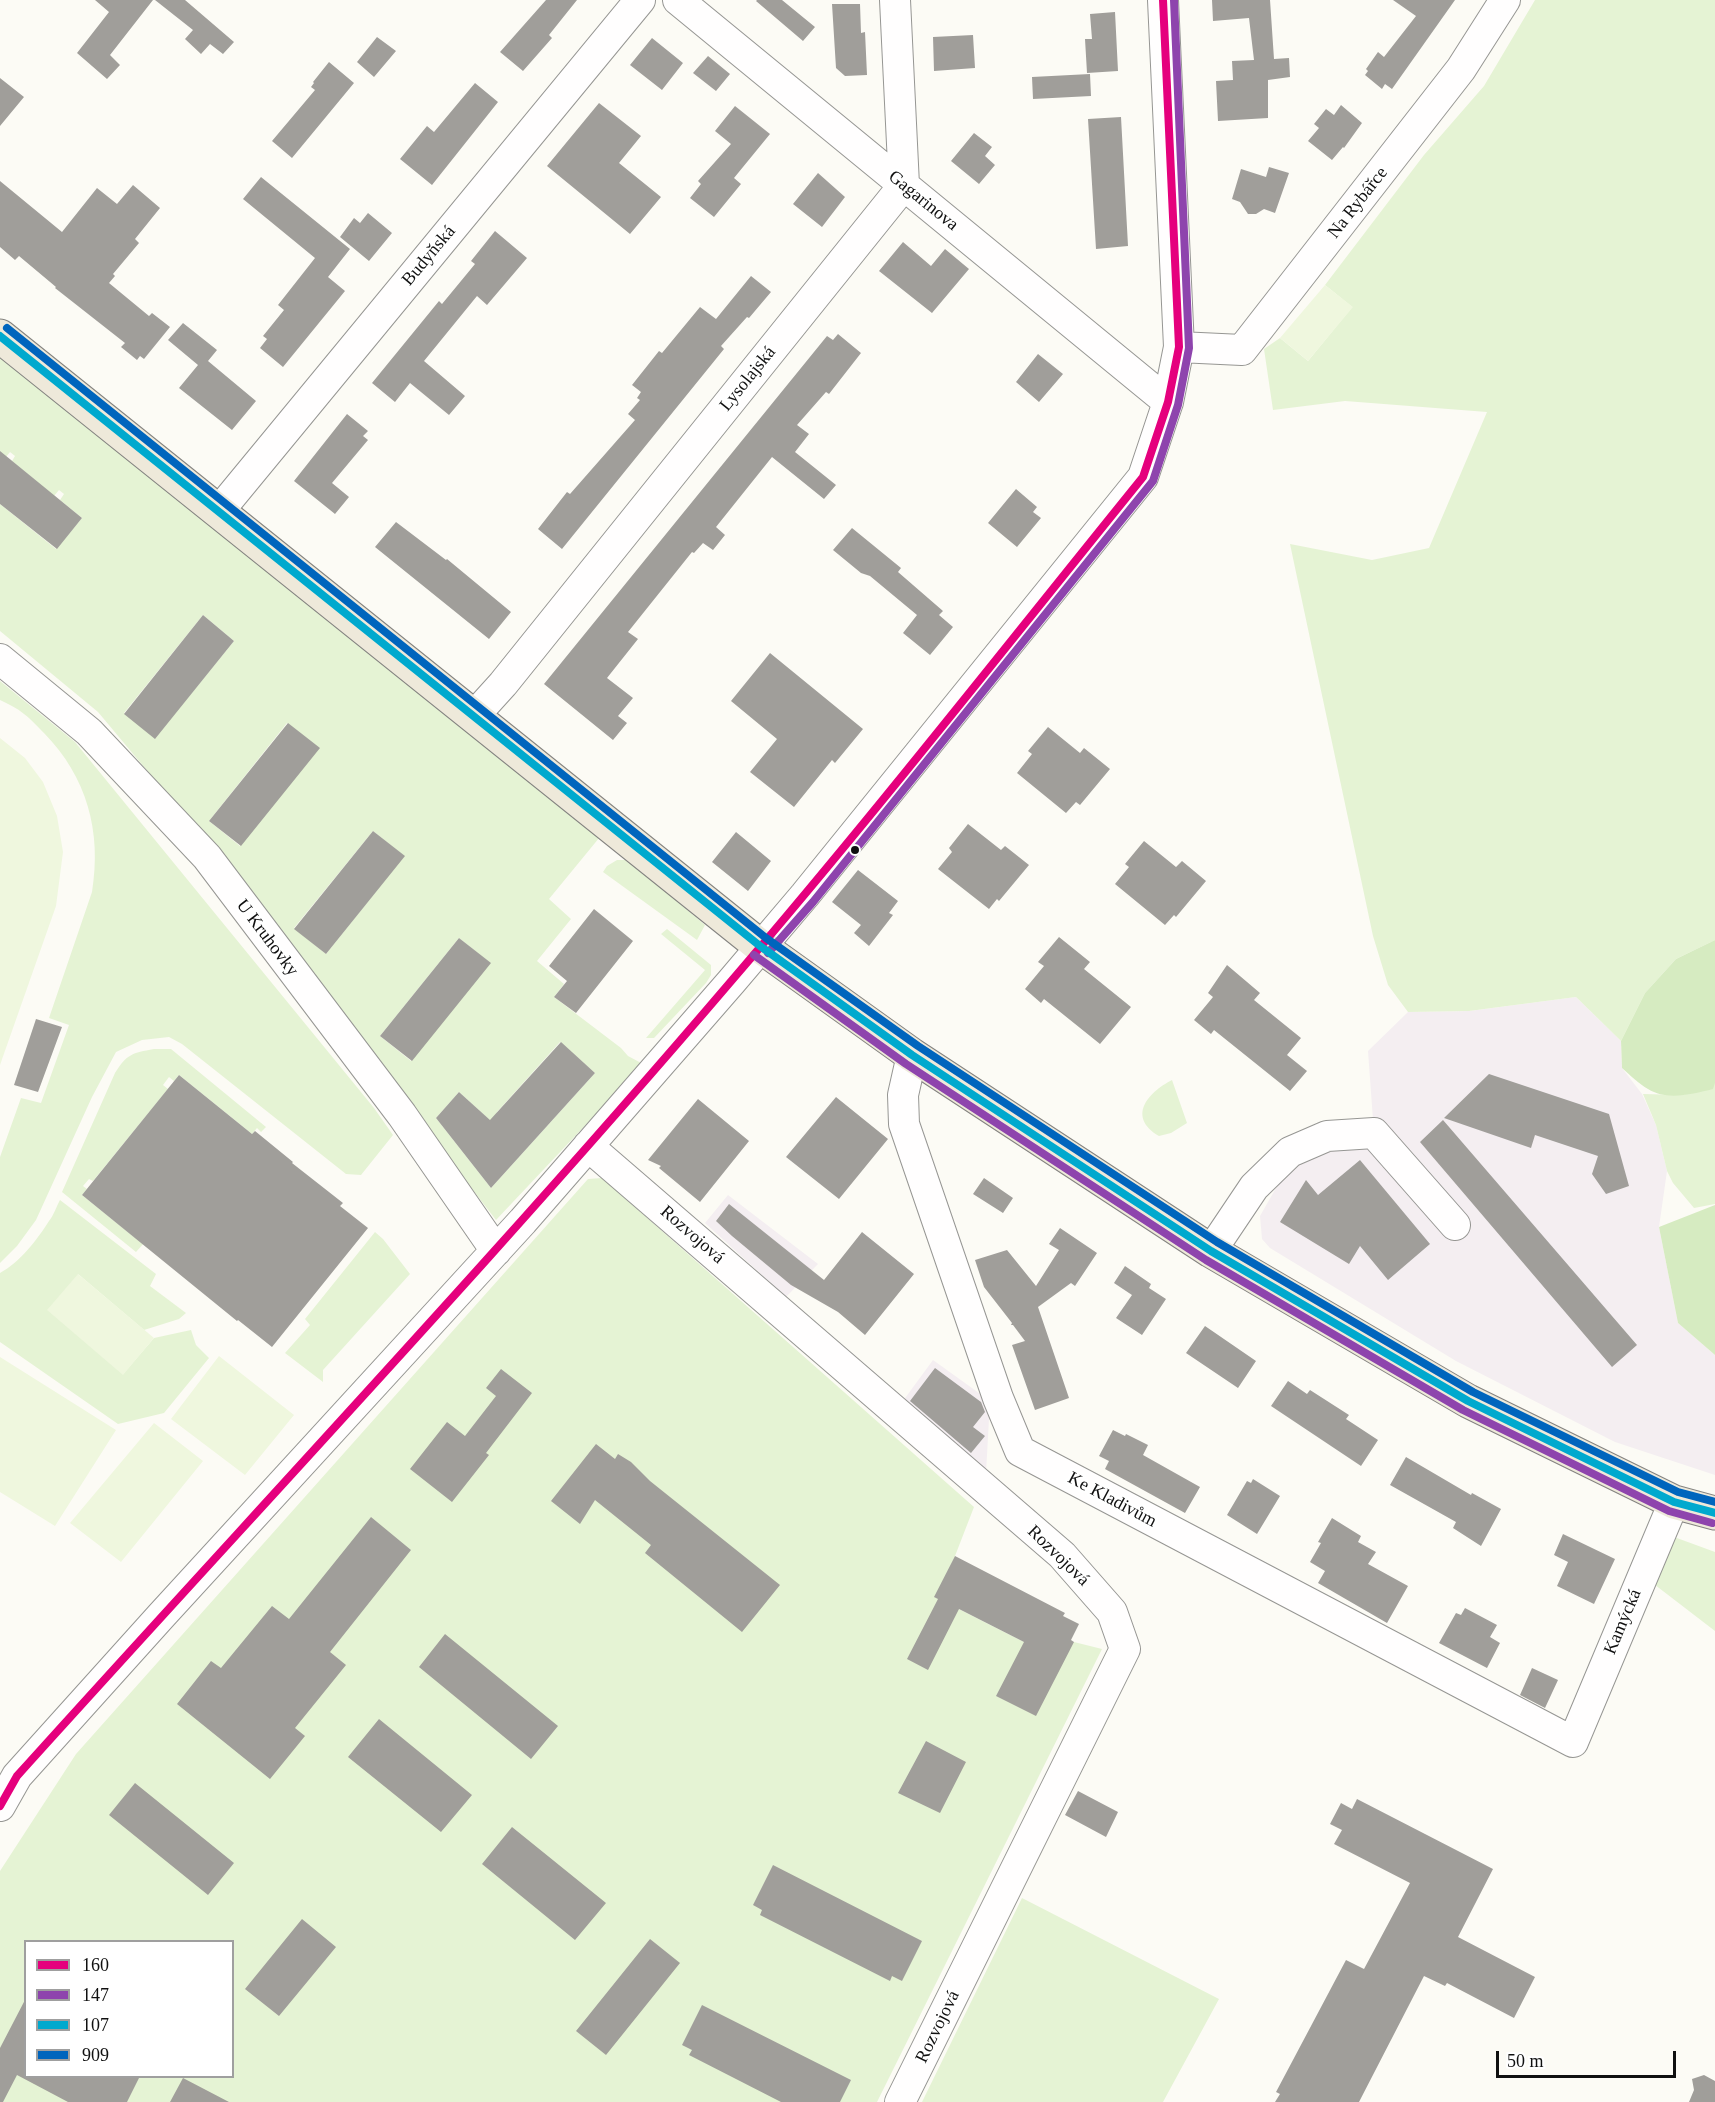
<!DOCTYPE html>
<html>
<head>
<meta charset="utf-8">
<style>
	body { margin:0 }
	#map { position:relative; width:1715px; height:2102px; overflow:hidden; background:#fcfbf5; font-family:Georgia,serif }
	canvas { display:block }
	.legend { position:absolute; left:24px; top:1940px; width:210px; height:138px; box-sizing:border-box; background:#fff; border:2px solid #9f9f9f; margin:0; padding:8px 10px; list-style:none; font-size:18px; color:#101010 }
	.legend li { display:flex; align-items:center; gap:12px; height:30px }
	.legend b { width:30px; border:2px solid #9f9f9f }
	.scale { position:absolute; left:1496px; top:2051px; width:180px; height:27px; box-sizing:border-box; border:3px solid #101010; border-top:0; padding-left:8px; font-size:18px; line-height:21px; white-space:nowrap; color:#101010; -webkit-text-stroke:4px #fff; paint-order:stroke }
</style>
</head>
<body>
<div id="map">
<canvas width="1715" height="2102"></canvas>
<ul class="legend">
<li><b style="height:8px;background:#e5007d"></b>160</li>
<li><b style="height:8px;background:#8e44ad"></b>147</li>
<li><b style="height:8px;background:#00a9ce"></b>107</li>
<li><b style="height:8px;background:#0065bd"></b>909</li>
</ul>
<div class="scale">50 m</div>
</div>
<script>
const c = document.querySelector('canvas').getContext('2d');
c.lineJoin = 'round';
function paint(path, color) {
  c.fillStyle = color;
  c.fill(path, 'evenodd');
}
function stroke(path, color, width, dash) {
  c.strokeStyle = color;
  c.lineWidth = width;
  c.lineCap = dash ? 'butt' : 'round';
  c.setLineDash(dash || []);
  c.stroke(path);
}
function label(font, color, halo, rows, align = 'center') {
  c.font = font + ' Georgia,serif';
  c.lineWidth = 6;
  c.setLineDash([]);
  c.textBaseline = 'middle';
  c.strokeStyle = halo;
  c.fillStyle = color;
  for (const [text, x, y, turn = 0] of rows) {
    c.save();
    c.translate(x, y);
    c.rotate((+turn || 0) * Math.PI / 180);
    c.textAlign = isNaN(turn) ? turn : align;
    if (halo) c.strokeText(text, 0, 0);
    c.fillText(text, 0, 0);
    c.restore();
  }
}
const industrial = new Path2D(`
	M 1576,997 L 1621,1041 L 1622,1068 L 1642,1094 L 1656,1125 L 1667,1171 L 1659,1227 L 1678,1323 L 1715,1355 L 1715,1475 L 1615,1442 L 1456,1361 L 1270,1248 L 1262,1239 L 1260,1216 L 1292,1160 L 1373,1120 L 1368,1051 L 1408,1012 L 1469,1011 Z
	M 728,1195 L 818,1264 L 786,1297 L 705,1223 Z
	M 933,1360 L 990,1401 L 986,1473 L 900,1405 Z`);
const green = new Path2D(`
	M 1535,0 L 1715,0 L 1715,940 L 1676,959 L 1645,993 L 1621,1041 L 1576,997 L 1469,1011 L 1408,1012 L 1388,985 L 1373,936 L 1290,544 L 1372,560 L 1429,548 L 1487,412 L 1345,401 L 1273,410 L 1264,349 L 1280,338 L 1308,361 L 1352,307 L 1325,285 L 1424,155 L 1484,86 Z
	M 0,341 L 604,832 L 549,899 L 571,919 L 537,961 L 564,984 L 554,997 L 621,1048 L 628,1056 L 643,1064 L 496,1220 L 367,1053 L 278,927 L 98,712 L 0,631 L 0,504 L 56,549 L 82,518 L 60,500 L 64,494 L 59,490 L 54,496 L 12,461 L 15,456 L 10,452 L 6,457 L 0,452 ZM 203,615 L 234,641 L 155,738 L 124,713 ZM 287,723 L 319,748 L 240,846 L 209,821 ZM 373,831 L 404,856 L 326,954 L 294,928 ZM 459,938 L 490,963 L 411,1061 L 380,1036 ZM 560,1042 L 595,1073 L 491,1188 L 436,1118 L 459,1092 L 494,1124 L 497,1112 Z
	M 0,681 L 75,742 L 374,1108 L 393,1135 L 361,1175 L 346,1174 L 182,1044 L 169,1037 L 142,1040 L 116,1052 L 92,1097 L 36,1220 L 17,1246 L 0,1263 L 0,1157 L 21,1098 L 41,1103 L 69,1025 L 49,1018 L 92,892 C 102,832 87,777 44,733 C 38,727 31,719 24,714 C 17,708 8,704 0,700 Z
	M 617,860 L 629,860 L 705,925 L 697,940 L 603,872 L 607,866 Z
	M 667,929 L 711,965 L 711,975 L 706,983 L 654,1038 L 646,1038 L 705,970 L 661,934 Z
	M 154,1049 L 171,1049 L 266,1127 L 261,1132 L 257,1128 L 252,1134 L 179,1075 L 174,1081 L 169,1077 L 163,1085 L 168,1089 L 93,1181 L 89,1179 L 83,1186 L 87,1189 L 82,1195 L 134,1237 L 145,1242 L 136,1252 L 62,1192 L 115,1073 C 127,1054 132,1053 154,1049 Z
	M 1172,1080 L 1187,1123 L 1171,1133 L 1159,1136 C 1127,1117 1147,1093 1172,1080 Z
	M 1715,1083 L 1715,1204 L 1694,1208 L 1673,1183 L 1667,1171 L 1656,1125 L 1643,1094 L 1683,1095 Z
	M 602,1178 L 974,1507 L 955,1556 L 935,1597 L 1024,1642 L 1074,1642 L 1102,1649 L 877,2102 L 0,2102 L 0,1871 L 76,1754 L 588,1179 ZM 26,1942 L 232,1942 L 232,2076 L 26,2076 Z
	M 60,1200 L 156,1274 L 150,1286 L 186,1313 L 179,1319 L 144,1330 L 78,1274 L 123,1374 L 154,1338 L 191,1330 L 196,1345 L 209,1358 L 164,1413 L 118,1424 L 0,1342 L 0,1273 C 20,1262 37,1240 49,1221 C 54,1215 56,1207 60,1200 Z
	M 375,1232 L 383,1239 L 410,1274 L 323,1370 L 323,1382 L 285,1353 L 310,1325 L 305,1319 Z
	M 1666,1534 L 1715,1552 L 1715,1631 L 1646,1578 Z
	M 1022,1898 L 1219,1999 L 1163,2102 L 922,2102 Z`);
const forest = new Path2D(`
	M 1715,940 L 1715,1083 L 1713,1089 C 1692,1094 1667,1101 1648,1089 C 1639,1084 1630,1075 1622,1068 L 1621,1041 L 1645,993 L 1676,959 Z
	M 1715,1205 L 1715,1355 L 1678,1323 L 1659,1227 Z`);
const pitch = new Path2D(`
	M 1325,285 L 1353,307 L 1308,361 L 1280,338 Z
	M 0,738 L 25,758 L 43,782 L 57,816 L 63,852 L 56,906 L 0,1065 Z
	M 78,1274 L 154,1338 L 123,1375 L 47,1310 Z
	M 219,1356 L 294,1415 L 245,1475 L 171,1419 Z
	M 0,1357 L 116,1430 L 55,1526 L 0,1492 Z
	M 154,1423 L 203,1461 L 121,1562 L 70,1523 Z`);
const building = new Path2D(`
	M 95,0 L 153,0 L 110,55 L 120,65 L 107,79 L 77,53 L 109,12 Z
	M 155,0 L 185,0 L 234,42 L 223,54 L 210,44 L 201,54 L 185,39 L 193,30 Z
	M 546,0 L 577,0 L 549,35 L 552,38 L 523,71 L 500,52 Z
	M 757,0 L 782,0 L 815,27 L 803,41 L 756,1 Z
	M 1212,0 L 1270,0 L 1274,59 L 1289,58 L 1290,77 L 1268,80 L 1268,118 L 1218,121 L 1216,81 L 1233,80 L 1232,61 L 1254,60 L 1249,18 L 1213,21 Z
	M 1393,0 L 1455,0 L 1392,89 L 1385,84 L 1382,89 L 1365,75 L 1368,71 L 1366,69 L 1378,52 L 1384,57 L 1416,16 Z
	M 832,4 L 860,4 L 861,33 L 865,32 L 867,75 L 845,76 L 836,68 Z
	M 1115,12 L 1118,71 L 1087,73 L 1085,39 L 1092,39 L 1090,14 Z
	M 973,35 L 975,68 L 934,71 L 933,37 Z
	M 377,37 L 396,51 L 374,77 L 357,62 Z
	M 652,38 L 683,63 L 662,90 L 630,65 Z
	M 708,56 L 730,74 L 716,91 L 693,73 Z
	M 329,62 L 354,83 L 292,158 L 272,141 L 315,90 L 311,87 L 314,83 L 313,82 Z
	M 1090,74 L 1091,96 L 1033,99 L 1032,77 Z
	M 0,78 L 24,97 L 0,126 Z
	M 475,83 L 498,102 L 432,185 L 400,159 L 427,126 L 434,132 Z
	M 599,103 L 641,136 L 619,163 L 661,197 L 630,234 L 547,166 Z
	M 1341,105 L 1362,123 L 1344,148 L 1343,147 L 1332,160 L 1308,141 L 1319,128 L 1314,124 L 1326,109 L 1334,115 Z
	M 735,106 L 770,134 L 734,178 L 741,184 L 714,217 L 690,198 L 701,184 L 698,181 L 731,144 L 715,131 Z
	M 1121,117 L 1128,246 L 1096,249 L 1088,119 Z
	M 974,133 L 992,147 L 985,156 L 995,165 L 979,184 L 951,161 Z
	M 1269,167 L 1289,173 L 1275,213 L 1264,209 L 1256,214 L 1248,214 L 1240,202 L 1232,199 L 1241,169 L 1266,177 Z
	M 818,173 L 845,197 L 822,227 L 793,204 Z
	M 261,177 L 350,249 L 328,277 L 345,291 L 283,367 L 260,348 L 267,339 L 263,336 L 284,310 L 278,305 L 315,258 L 243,199 Z
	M 0,181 L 62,232 L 97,188 L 117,204 L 133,185 L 160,208 L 135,239 L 139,243 L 113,274 L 115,276 L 109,283 L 149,316 L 152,313 L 170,327 L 144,359 L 140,356 L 137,360 L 121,347 L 125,343 L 55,288 L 56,287 L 19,256 L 15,260 L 0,247 Z
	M 368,213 L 392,233 L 369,261 L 340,237 L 354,218 L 360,223 Z
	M 495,231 L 527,258 L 487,305 L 477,296 L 424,361 L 465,396 L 449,415 L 410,383 L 395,402 L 372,383 L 439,301 L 442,304 L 475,264 L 471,261 Z
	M 903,242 L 931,266 L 945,249 L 969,269 L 932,313 L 879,271 Z
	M 751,276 L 771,292 L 749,318 L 747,317 L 721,346 L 724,349 L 562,549 L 538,529 L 567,492 L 570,494 L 635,420 L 628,414 L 640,400 L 637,398 L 641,392 L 632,385 L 659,351 L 662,353 L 700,307 L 716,319 Z
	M 183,323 L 217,350 L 208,361 L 256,401 L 232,430 L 179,388 L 198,365 L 168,340 Z
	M 838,334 L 861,353 L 829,394 L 826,392 L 797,425 L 809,434 L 795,452 L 836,485 L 824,499 L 772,457 L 716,527 L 725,535 L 713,550 L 703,543 L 694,553 L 692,552 L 628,632 L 638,639 L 607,678 L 633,698 L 618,716 L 627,723 L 613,740 L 544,684 L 827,336 L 833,340 Z
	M 1038,354 L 1063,374 L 1039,402 L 1016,382 Z
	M 347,414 L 368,431 L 363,436 L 368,440 L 332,483 L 349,497 L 335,514 L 294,481 Z
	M 0,451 L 82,518 L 57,549 L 0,504 Z
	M 1016,489 L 1037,507 L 1033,512 L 1041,518 L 1017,547 L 988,523 Z
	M 396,522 L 446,560 L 447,559 L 511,612 L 489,639 L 375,547 Z
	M 852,528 L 901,568 L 898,572 L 943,611 L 939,615 L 953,627 L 930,655 L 903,633 L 917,615 L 870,576 L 861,573 L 833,550 Z
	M 203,615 L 234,641 L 155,739 L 124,714 Z
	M 770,653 L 863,729 L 835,763 L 832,760 L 794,807 L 750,772 L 777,739 L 731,701 Z
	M 288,723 L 320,748 L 241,846 L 209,821 Z
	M 1048,727 L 1080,753 L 1084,748 L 1110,769 L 1080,805 L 1076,802 L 1066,813 L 1017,773 L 1032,754 L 1028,751 Z
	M 968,824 L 1001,850 L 1005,846 L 1029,865 L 999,901 L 997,899 L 989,909 L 938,869 L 952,852 L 949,848 Z
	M 373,831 L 405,856 L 326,954 L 294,929 Z
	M 736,832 L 771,861 L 748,891 L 712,862 Z
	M 1144,841 L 1176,867 L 1182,861 L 1206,881 L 1176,917 L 1174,915 L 1165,925 L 1115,884 L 1129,867 L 1125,864 Z
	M 858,870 L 898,901 L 889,913 L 893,915 L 869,946 L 854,933 L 861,925 L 832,902 Z
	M 594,909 L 633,941 L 576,1013 L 554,997 L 567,981 L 549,966 Z
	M 1059,937 L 1090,962 L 1084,969 L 1131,1007 L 1100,1044 L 1044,999 L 1041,1003 L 1025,989 L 1044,966 L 1038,962 Z
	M 459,938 L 491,963 L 412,1061 L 380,1036 Z
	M 1227,965 L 1260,993 L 1254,1000 L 1301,1038 L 1287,1055 L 1307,1071 L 1290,1091 L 1214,1030 L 1211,1034 L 1194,1020 L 1213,997 L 1208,993 Z
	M 36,1019 L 62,1027 L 38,1092 L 14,1085 Z
	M 561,1042 L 595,1073 L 491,1188 L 436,1118 L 459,1092 L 490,1120 Z
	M 1489,1074 L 1609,1114 L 1629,1186 L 1606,1194 L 1592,1174 L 1598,1156 L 1535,1135 L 1531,1148 L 1444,1118 Z
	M 179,1075 L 252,1134 L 255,1131 L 293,1162 L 292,1163 L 343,1203 L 340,1206 L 368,1228 L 272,1347 L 238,1320 L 237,1321 L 82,1195 Z
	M 836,1097 L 888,1139 L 839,1199 L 786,1157 Z
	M 698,1099 L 749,1141 L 700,1202 L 659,1168 L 661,1166 L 648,1160 Z
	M 1443,1120 L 1637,1345 L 1612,1367 L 1420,1142 Z
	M 1360,1160 L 1430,1244 L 1388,1280 L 1360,1246 L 1349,1264 L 1280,1222 L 1306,1180 L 1318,1195 Z
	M 984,1178 L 1013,1198 L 1003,1213 L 973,1194 Z
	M 729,1204 L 824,1280 L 862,1232 L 914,1274 L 865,1335 L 838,1312 L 791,1285 L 732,1236 L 716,1221 Z
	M 1060,1228 L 1097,1253 L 1075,1286 L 1071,1283 L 1038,1307 L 1069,1398 L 1035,1410 L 1012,1345 L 1025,1341 L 1013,1325 L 1011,1325 L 1012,1323 L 984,1287 L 975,1260 L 1007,1250 L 1036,1286 L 1059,1250 L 1049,1244 Z
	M 1125,1266 L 1151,1284 L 1149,1288 L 1166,1299 L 1142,1335 L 1116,1318 L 1132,1295 L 1114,1283 Z
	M 1205,1326 L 1256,1361 L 1238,1388 L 1186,1353 Z
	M 935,1368 L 981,1402 L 985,1412 L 973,1427 L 985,1436 L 971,1453 L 910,1401 Z
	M 501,1369 L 532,1393 L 486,1453 L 489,1455 L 452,1502 L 410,1469 L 447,1422 L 465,1436 L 496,1396 L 486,1388 Z
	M 1288,1381 L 1307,1394 L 1310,1390 L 1349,1415 L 1346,1419 L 1378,1440 L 1361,1466 L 1271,1406 Z
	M 1113,1430 L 1125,1436 L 1126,1434 L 1148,1445 L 1143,1455 L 1200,1487 L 1185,1513 L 1105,1469 L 1109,1461 L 1099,1456 Z
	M 596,1444 L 615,1459 L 618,1454 L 631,1462 L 650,1481 L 780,1585 L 742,1632 L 645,1553 L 651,1545 L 595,1500 L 580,1524 L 551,1501 Z
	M 1406,1457 L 1471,1495 L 1472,1493 L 1501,1509 L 1481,1546 L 1453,1528 L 1456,1522 L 1390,1485 Z
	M 1253,1479 L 1280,1496 L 1257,1534 L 1227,1515 L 1247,1481 L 1251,1483 Z
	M 371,1517 L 411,1550 L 330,1652 L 346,1665 L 295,1728 L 305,1736 L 270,1779 L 177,1704 L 211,1661 L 221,1668 L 272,1606 L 289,1619 Z
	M 1332,1518 L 1361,1536 L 1358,1542 L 1376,1552 L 1368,1564 L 1408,1586 L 1387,1623 L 1318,1583 L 1325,1571 L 1310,1562 L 1321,1543 L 1318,1542 Z
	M 1563,1534 L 1615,1559 L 1594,1604 L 1557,1586 L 1568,1562 L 1554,1555 Z
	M 955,1556 L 1065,1613 L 1063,1616 L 1079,1624 L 1071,1640 L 1074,1642 L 1036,1716 L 996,1696 L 1024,1642 L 959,1609 L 928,1670 L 907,1659 L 938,1599 L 934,1597 Z
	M 1465,1608 L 1497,1625 L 1490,1637 L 1500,1643 L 1487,1668 L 1439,1643 L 1456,1613 L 1461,1615 Z
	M 445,1634 L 558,1726 L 531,1759 L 419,1667 Z
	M 1532,1668 L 1558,1680 L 1545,1708 L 1520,1695 Z
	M 379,1719 L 472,1795 L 441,1832 L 348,1757 Z
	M 926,1741 L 966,1762 L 940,1813 L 898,1793 Z
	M 135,1783 L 234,1863 L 208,1895 L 109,1815 Z
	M 1078,1791 L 1118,1812 L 1106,1837 L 1065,1815 Z
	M 1357,1799 L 1493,1869 L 1458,1937 L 1535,1977 L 1514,2018 L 1447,1983 L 1445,1986 L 1424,1976 L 1359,2102 L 1275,2102 L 1280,2094 L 1276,2092 L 1346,1960 L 1364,1969 L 1410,1883 L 1334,1844 L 1342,1830 L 1330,1824 L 1341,1803 L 1352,1809 Z
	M 512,1827 L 606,1903 L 575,1940 L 482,1864 Z
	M 773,1865 L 922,1941 L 902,1981 L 892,1976 L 890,1981 L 760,1915 L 762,1910 L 753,1905 Z
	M 302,1919 L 336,1947 L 279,2016 L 245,1989 Z
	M 650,1939 L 680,1963 L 606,2055 L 576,2031 Z
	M 26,1998 L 26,2076 L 140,2076 L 127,2102 L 68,2102 L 17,2075 L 3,2102 L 0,2102 L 0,2048 Z
	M 702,2005 L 851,2080 L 840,2102 L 781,2102 L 689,2055 L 692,2050 L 682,2045 Z
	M 1704,2075 L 1715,2081 L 1715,2102 L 1689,2102 L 1694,2090 L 1692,2079 Z
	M 183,2078 L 229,2102 L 170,2102 Z`);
const minor = new Path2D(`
	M 678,0 L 1168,402
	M 1179,347 L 1242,350 L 1461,69 L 1505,0
	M 219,511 L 640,0
	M 0,659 L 89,732 L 207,857 L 402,1115 L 496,1251
	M 474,716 L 503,684 L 904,185 L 895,0
	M 912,1055 L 903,1095 L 904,1124 L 998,1398 L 1020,1451 L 1573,1742 L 1674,1502
	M 588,1146 L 1062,1555 L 1112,1612 L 1125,1649 L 900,2102
	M 1211,1251 L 1254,1187 L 1290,1152 L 1327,1136 L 1374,1133 L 1455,1225
	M 0,1806 L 17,1776 L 161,1616 L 523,1221 L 732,981 L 805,895 L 1143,477 L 1168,402 L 1179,347 L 1163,0`);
const major = new Path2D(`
	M 0,336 L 760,946 L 912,1055 L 1211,1251 L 1468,1401 L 1674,1502 L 1715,1513`);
const bus1 = new Path2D(`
	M 0,1806 L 17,1776 C 256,1511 501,1251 733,979 C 874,815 1007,645 1143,477 L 1168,402 L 1179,347 L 1163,0`);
const bus2 = new Path2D(`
	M 768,953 L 813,902 L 1153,481 L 1178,405 L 1189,348 L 1174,0
	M 754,955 L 906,1064 L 1206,1260 L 1463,1410 L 1669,1511 L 1712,1523`);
const bus3 = new Path2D(`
	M 0,336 L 760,946 L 912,1055 L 1211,1251 L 1468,1401 L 1674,1502 L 1715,1513`);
const bus4 = new Path2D(`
	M 7,328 L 766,938 L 918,1046 L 1217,1242 L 1473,1392 L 1678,1492 L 1715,1502`);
const markers = [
	[855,850,5,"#101010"]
];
const streetNames = [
	["Gagarinova",923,201,39],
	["Na Rybářce",1358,203,-52],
	["Budyňská",429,256,-50],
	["Lysolajská",748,379,-51],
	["U Kruhovky",267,938,53],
	["Rozvojová",692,1235,41],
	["Ke Kladivům",1112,1500,28],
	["Rozvojová",1058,1556,44],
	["Kamýcká",1623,1622,-67],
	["Rozvojová",938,2027,-64]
];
paint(industrial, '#f4eef1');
paint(green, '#e5f3d4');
paint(forest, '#d6ebc1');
paint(pitch, '#eff7de');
paint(building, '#a09e9a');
stroke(minor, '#969693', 32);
stroke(major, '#848380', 35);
stroke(minor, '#fffefe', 30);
stroke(major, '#eee9da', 33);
stroke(bus1, '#e5007d', 8);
stroke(bus2, '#8e44ad', 8);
stroke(bus3, '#00a9ce', 8);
stroke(bus4, '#0065bd', 8);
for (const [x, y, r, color] of markers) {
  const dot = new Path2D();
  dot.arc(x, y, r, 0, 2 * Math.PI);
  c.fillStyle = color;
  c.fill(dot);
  stroke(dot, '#fff', 2);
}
label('18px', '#101010', '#fff', streetNames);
</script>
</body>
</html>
